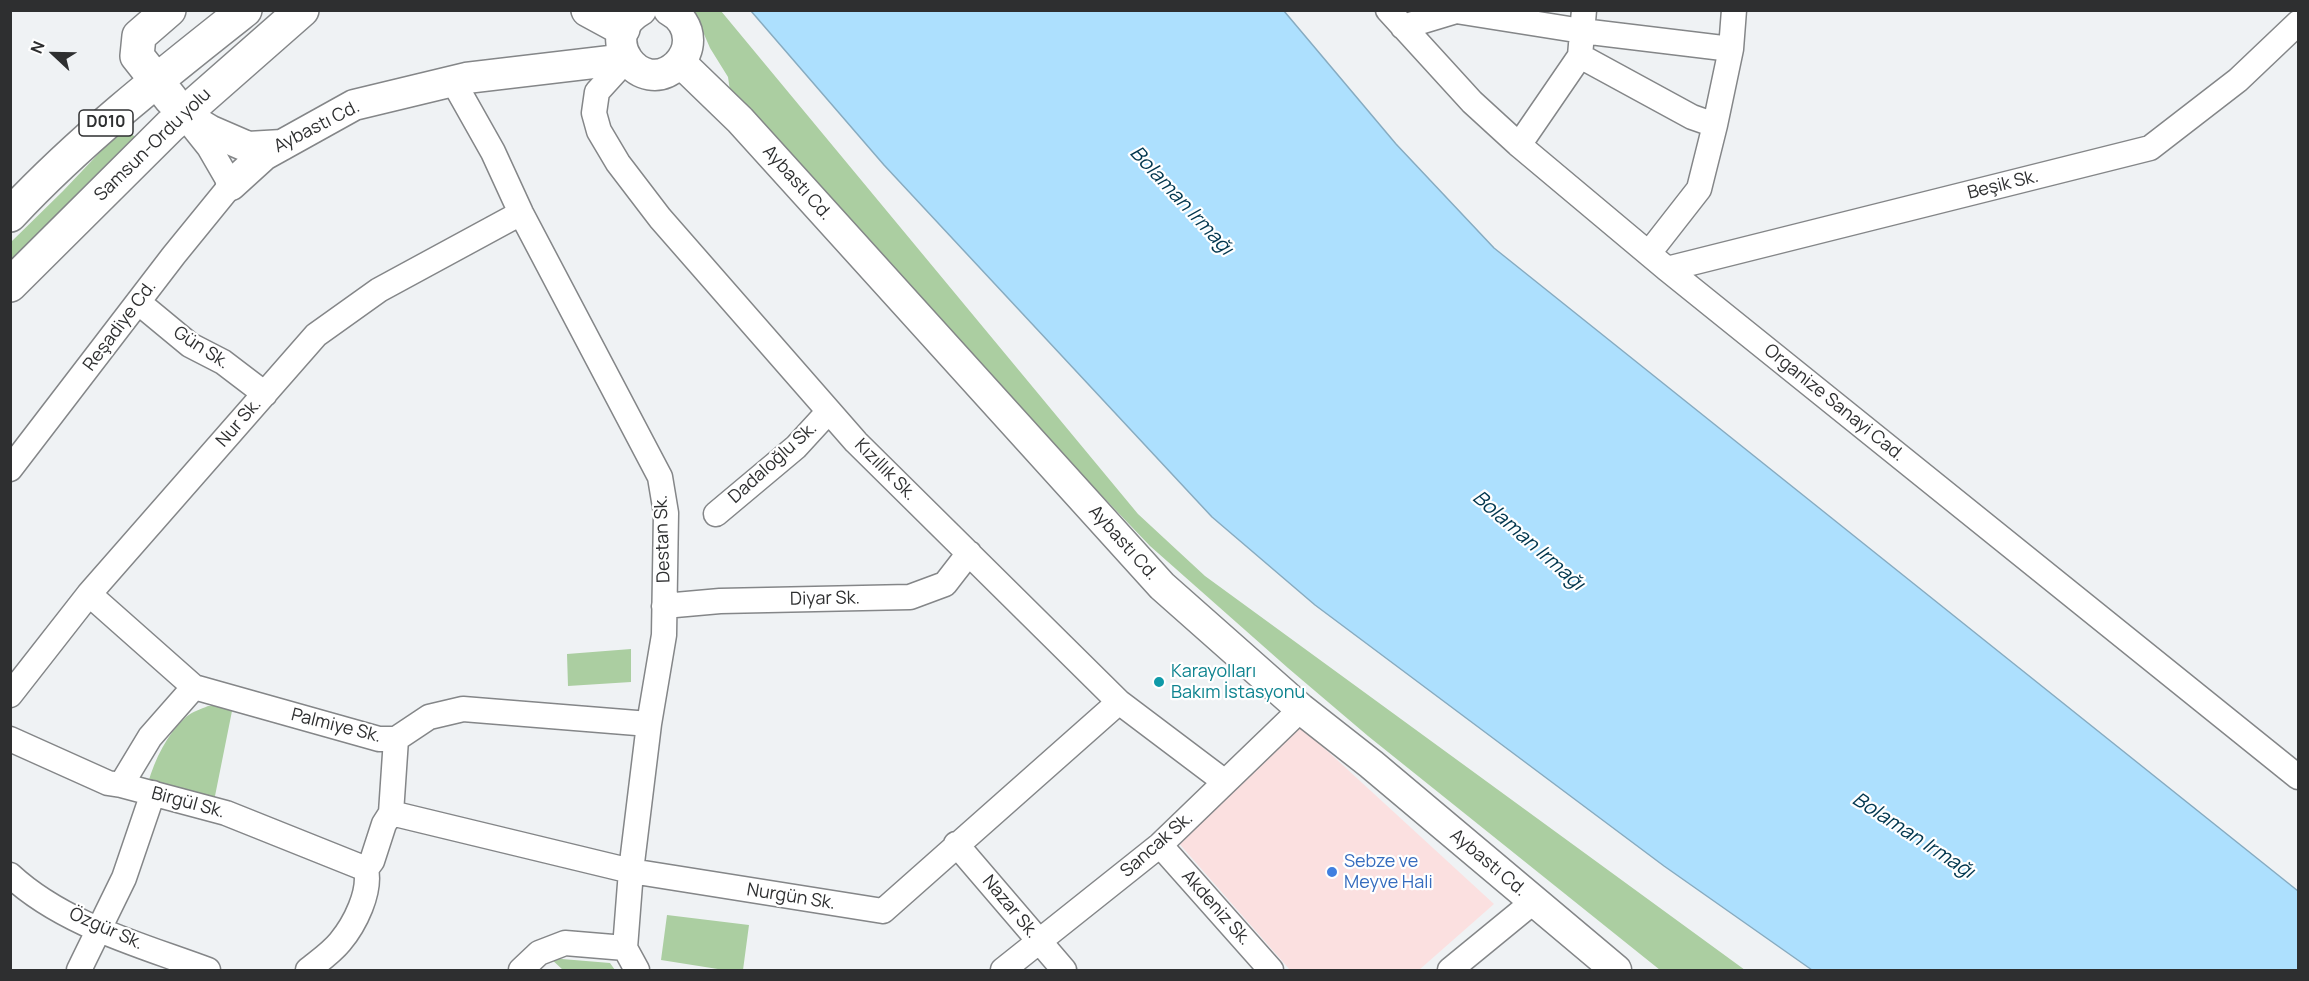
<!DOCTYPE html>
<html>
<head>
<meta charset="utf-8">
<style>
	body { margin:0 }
	#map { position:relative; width:2309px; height:981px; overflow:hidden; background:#eff2f4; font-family:Manrope,sans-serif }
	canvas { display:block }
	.frame { position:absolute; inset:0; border:12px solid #2e2f30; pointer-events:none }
	.north { position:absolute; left:24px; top:24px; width:60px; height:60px; -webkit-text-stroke:4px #fff; paint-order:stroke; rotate:292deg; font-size:16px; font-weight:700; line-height:24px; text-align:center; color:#2e2f30 }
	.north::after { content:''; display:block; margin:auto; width:21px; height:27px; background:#2e2f30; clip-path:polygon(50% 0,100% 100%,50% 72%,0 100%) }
</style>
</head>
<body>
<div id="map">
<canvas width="2309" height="981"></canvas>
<div class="frame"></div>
<div class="north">N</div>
</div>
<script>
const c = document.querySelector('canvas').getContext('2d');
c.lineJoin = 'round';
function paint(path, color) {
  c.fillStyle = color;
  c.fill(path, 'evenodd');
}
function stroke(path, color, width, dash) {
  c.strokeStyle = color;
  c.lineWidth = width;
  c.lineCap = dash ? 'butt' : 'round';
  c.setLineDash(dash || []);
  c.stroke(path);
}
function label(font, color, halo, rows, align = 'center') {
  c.font = font + ' Manrope,sans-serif';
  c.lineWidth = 4.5;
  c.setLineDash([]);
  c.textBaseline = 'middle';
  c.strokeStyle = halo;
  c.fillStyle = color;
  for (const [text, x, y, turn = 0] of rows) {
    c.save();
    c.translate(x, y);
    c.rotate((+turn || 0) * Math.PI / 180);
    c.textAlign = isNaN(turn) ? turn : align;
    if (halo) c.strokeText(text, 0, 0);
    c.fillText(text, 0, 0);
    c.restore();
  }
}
const commercial = new Path2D(`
	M 1298,724 L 1494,904 L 1419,970 L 1290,970 L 1176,840 Z`);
const green = new Path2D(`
	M 694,11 L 721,11 L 1138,514 L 1205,576 L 1745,970 L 1660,970 L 1368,736 L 1288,668 L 1150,546 L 995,384 L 730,91 L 728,77 L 710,48 Z
	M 122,129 L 136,137 L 98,177 L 11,263 L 11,242 L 63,191 Z
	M 631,649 L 631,682 L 568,686 L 567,654 Z
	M 208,706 L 233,706 L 214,801 L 148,783 C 155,759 167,734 186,717 C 192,712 201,709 208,706 Z
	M 667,915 L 749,925 L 743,970 L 724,970 L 661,960 Z
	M 550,958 L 610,963 L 615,970 L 563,970 Z`);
const water = new Path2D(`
	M 751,11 L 1284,11 L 1396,144 L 1494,248 L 2298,891 L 2298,970 L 1812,970 L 1664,866 L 1315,605 L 1212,517 L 884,165 Z`);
const minor = new Path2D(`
	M 1388,10 L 1472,102 L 1519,145 L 1667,269 L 2298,777
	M 1403,27 L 1456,11 L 1582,31 L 1731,49
	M 1580,56 L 1692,117 L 1715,125
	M 627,59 L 597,92 L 594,113 L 599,131 L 618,163 L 660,218 L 856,442 L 1119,702 L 1225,782
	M 453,81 L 493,152 L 521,213 L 660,477 L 666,513 L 664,635 L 649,724 L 631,871 L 625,948 L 637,970
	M 1519,145 L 1580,56 L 1584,10
	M 1649,253 L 1699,189 L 1715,125 L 1731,49 L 1734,10
	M 1667,269 L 2150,148 L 2238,80 L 2298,23
	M 138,302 L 190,345 L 223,362 L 265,394
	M 10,469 L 174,255 L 231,185 L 209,147 L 189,122
	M 716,514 L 796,447 L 829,411
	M 89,594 L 194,687 L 379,739 L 396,739 L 429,717 L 463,709 L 649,724
	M 664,606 L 720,601 L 910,597 L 945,584 L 969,553
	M 10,695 L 89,594 L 316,335 L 379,290 L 521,213
	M 10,739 L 108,783 L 121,785 L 226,813 L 366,869
	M 121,785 L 150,737 L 194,687
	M 391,813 L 631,871 L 883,911 L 1119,702
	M 956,844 L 1064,970
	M 1160,845 L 1271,970
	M 10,875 C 64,925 141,945 208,970
	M 79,970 L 124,878 L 153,793
	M 308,970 C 319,961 331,953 340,942 C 355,924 371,892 366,869 L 372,861 L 384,824 L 391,813 L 396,739
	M 521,970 L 539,953 L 565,943 L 625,948
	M 1003,970 L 1160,845 L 1301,709
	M 1450,970 L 1533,902`);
const major = new Path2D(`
	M 641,10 C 594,36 641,99 677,65 C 684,58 688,49 688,40 C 688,27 680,16 669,10
	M 680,62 L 740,120 L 1162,586 L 1301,709 L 1371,764 L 1616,970
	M 183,114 L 211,131 L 248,147 L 282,145
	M 231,185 L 264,155 L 354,105 L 466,78 L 627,59`);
const highway = new Path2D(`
	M 169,10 L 139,36 L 137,56 L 171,99
	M 588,10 L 623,29
	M 10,215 C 81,139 164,74 245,10
	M 10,285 L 170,126 L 302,10`);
const markers = [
	[1159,682,6,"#0f9aa8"],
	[1332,872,6,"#3f7fe0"]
];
const shields = [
	[106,123,54]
];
const shieldNames = [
	["D010",106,123]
];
const streetNames = [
	["Aybastı Cd.",317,127,-27],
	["Samsun-Ordu yolu",153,145,-44],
	["Aybastı Cd.",797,183,48],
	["Beşik Sk.",2003,185,-14],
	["Reşadiye Cd.",120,326,-53],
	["Gün Sk.",201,348,33],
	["Organize Sanayi Cad.",1834,403,39],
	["Nur Sk.",239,423,-49],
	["Dadaloğlu Sk.",773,463,-42],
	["Kızıllık Sk.",885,470,45],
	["Destan Sk.",663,539,-92],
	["Aybastı Cd.",1123,543,48],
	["Diyar Sk.",825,599,-1],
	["Palmiye Sk.",336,726,14],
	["Birgül Sk.",188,803,15],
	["Sancak Sk.",1157,845,-41],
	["Aybastı Cd.",1488,863,40],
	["Nurgün Sk.",791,897,9],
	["Nazar Sk.",1010,907,50],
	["Akdeniz Sk.",1216,908,48],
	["Özgür Sk.",106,929,24]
];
const cultureNames = [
	["Karayolları",1171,672],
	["Bakım İstasyonu",1171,693]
];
const shopNames = [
	["Sebze ve",1344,862],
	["Meyve Hali",1344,883]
];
const waterNames = [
	["Bolaman Irmağı",1181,201,47],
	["Bolaman Irmağı",1528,541,41],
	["Bolaman Irmağı",1913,836,33]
];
paint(commercial, '#fbe0e0');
paint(green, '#abcea1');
paint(water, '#ade0fe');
stroke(water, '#87abc0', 1.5);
stroke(minor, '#848688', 27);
stroke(major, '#848688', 33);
stroke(highway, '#848688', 36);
stroke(minor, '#fff', 24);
stroke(major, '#fff', 30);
stroke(highway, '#fff', 33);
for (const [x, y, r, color] of markers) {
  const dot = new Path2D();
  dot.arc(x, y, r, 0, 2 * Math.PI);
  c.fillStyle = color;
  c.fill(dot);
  stroke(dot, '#fff', 2);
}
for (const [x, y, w] of shields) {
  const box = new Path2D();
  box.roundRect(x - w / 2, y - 13, w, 26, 4.5);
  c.fillStyle = '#fff';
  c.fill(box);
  stroke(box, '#2e2f30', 1.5);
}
label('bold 16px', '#2e2f30', null, shieldNames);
label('18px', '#2e2f30', '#fff', streetNames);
label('18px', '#0d838f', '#fff', cultureNames, 'left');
label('18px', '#366cbe', '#fff', shopNames, 'left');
label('italic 20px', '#00364e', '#fff', waterNames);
</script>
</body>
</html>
